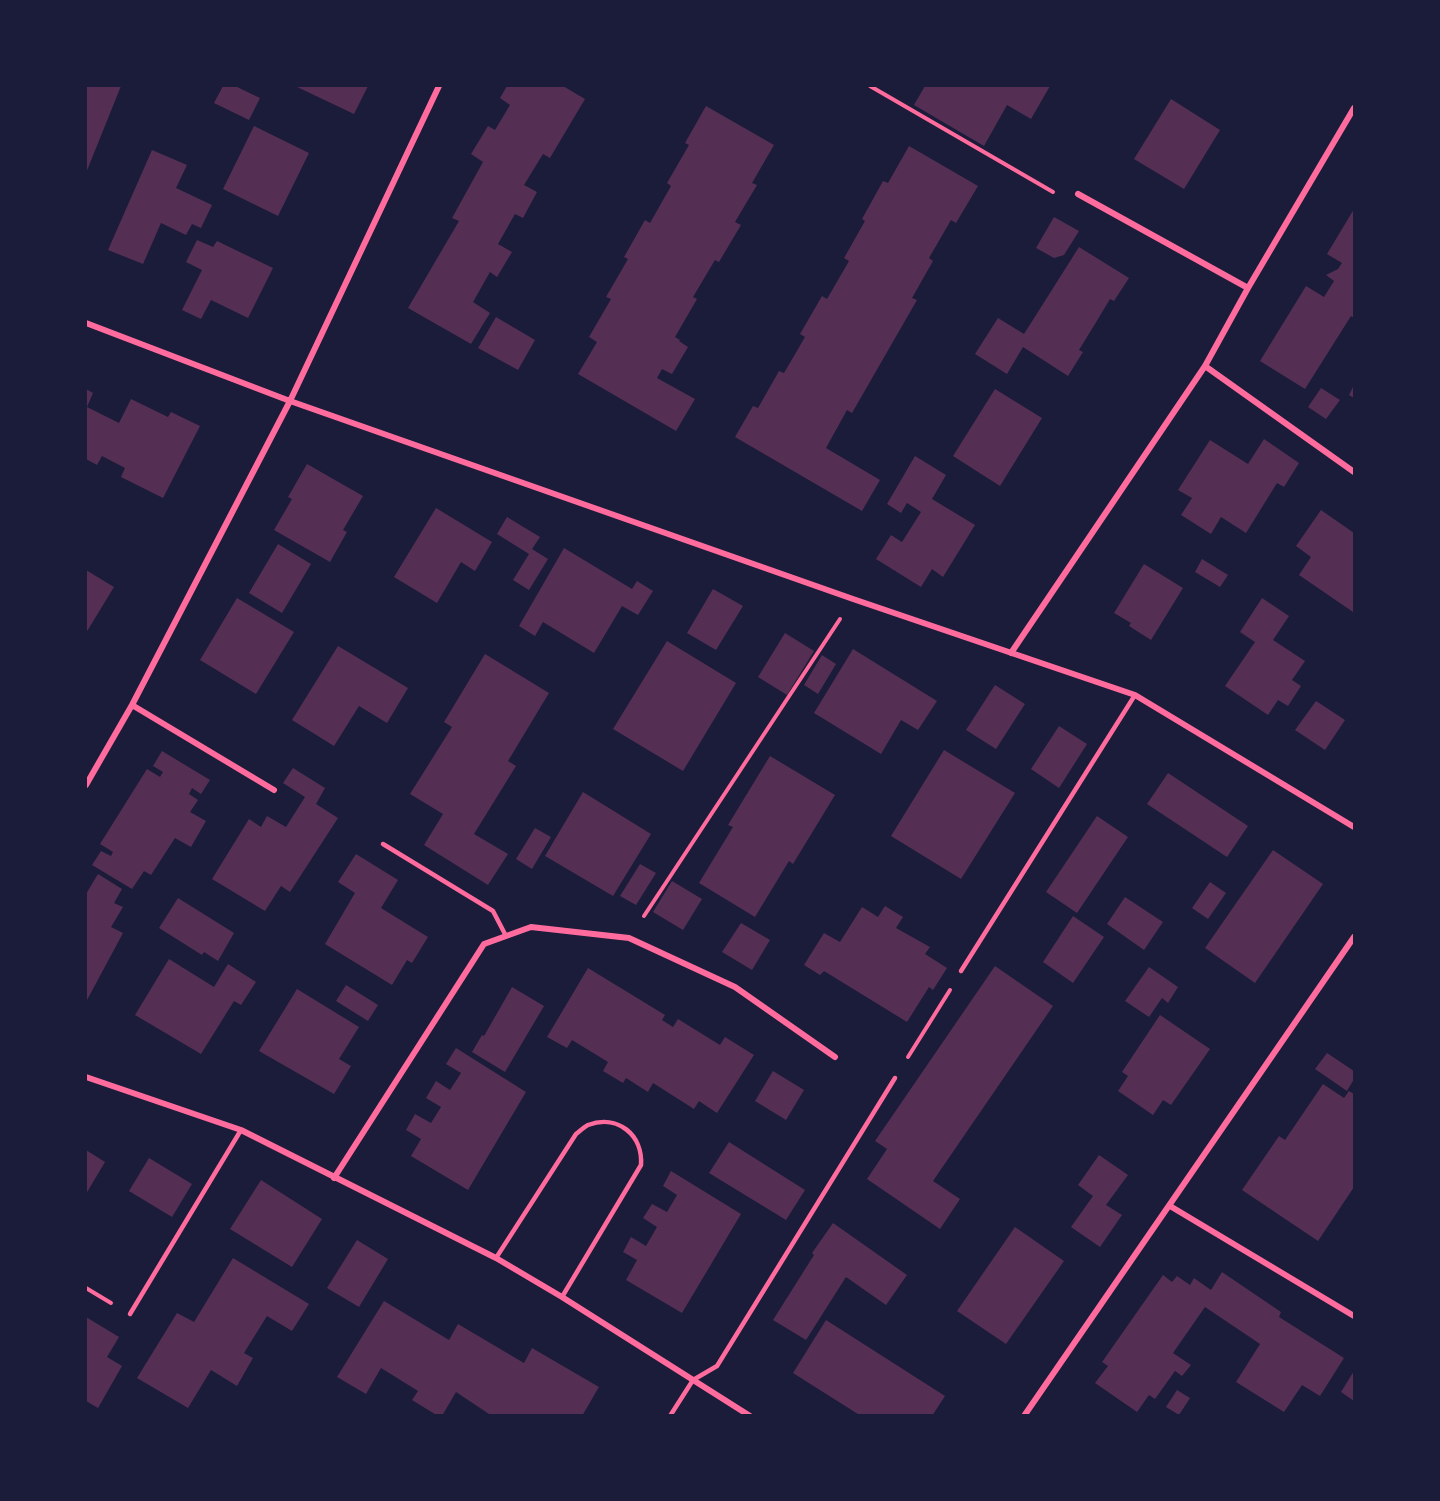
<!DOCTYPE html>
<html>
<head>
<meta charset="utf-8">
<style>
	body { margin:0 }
	#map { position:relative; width:1440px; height:1501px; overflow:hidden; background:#1b1b3a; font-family:Arial,sans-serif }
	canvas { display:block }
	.frame { position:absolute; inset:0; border:87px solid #1b1b3a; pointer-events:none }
</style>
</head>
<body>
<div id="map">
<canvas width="1440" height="1501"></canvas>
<div class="frame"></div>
</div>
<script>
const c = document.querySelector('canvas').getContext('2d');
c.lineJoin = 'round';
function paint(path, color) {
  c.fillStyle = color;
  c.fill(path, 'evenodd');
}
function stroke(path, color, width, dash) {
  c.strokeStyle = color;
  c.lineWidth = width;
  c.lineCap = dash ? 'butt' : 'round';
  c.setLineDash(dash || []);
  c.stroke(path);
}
const building = new Path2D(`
	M 86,86 L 121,86 L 86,173 Z
	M 223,86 L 235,86 L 260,98 L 249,120 L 214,103 Z
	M 295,86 L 368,86 L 354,114 Z
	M 507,86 L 563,86 L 585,99 L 550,158 L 543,154 L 524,185 L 537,192 L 523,218 L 515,214 L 498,244 L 512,252 L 497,277 L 490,272 L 473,302 L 490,313 L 471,344 L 408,308 L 459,221 L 452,218 L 483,162 L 471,154 L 488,126 L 495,130 L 510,105 L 500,98 Z
	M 925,86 L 1050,86 L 1031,119 L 1007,105 L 984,146 L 914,105 Z
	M 1171,99 L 1220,130 L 1184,189 L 1134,159 Z
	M 706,106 L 774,145 L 752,183 L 757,185 L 735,222 L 741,225 L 719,262 L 715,260 L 693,297 L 697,299 L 675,337 L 680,340 L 679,341 L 688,347 L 672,374 L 662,369 L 657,378 L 695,399 L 676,431 L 578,374 L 597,342 L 589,337 L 611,299 L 606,297 L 628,259 L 624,257 L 645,220 L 650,223 L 671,186 L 667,183 L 689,145 L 685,143 Z
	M 254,126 L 309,153 L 278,216 L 223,189 Z
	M 909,146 L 978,186 L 956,223 L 951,220 L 929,258 L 933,261 L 912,298 L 917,300 L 852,413 L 847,410 L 826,448 L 880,480 L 862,511 L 735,437 L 753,406 L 758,408 L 779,371 L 784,373 L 805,337 L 800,334 L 822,296 L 827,299 L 849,261 L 844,258 L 865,221 L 862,219 L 883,181 L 888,183 Z
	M 152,150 L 187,165 L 176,188 L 212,205 L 201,228 L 192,224 L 186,235 L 161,223 L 143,264 L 108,250 Z
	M 1354,209 L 1354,318 L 1351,316 L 1305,389 L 1260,361 L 1306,286 L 1324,297 L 1334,281 L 1326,275 L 1338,269 L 1342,263 L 1327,254 Z
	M 1054,217 L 1079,231 L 1064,255 L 1054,258 L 1036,248 Z
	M 197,240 L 213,247 L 217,241 L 273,268 L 248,318 L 211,300 L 201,319 L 182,310 L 202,270 L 186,262 Z
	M 1079,247 L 1129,278 L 1114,301 L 1110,299 L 1095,324 L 1079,350 L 1083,352 L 1068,376 L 1023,347 L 1007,374 L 975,354 L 998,318 L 1024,334 Z
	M 496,317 L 535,340 L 518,370 L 478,348 Z
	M 1354,385 L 1354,398 L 1349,395 Z
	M 1321,388 L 1340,400 L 1326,419 L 1308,407 Z
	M 86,389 L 93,393 L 87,407 L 119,423 L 131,399 L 168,417 L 171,412 L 200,426 L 163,498 L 121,477 L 125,468 L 102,456 L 97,465 L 86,459 Z
	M 995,389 L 1042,418 L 1000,486 L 953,456 Z
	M 1264,439 L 1299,463 L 1284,487 L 1277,483 L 1246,533 L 1221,517 L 1211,534 L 1181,515 L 1192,498 L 1178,490 L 1210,440 L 1248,464 Z
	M 915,456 L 946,475 L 932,499 L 975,525 L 943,577 L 932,569 L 921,587 L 876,559 L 891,535 L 902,542 L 921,512 L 907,503 L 901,513 L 887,504 Z
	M 307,464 L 363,496 L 343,530 L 347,532 L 330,562 L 274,530 L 292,499 L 288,497 Z
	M 436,508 L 492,542 L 475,571 L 461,562 L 437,603 L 394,577 Z
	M 1321,510 L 1354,533 L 1353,612 L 1299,575 L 1311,557 L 1296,546 Z
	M 507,517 L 540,537 L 532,549 L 548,559 L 529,590 L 513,580 L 529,554 L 497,534 Z
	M 278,544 L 311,564 L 282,613 L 249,593 Z
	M 564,548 L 632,589 L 637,581 L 653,591 L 638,615 L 622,606 L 594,653 L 543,622 L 535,636 L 519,626 Z
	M 1202,559 L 1228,575 L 1220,587 L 1195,572 Z
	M 1144,564 L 1183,588 L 1151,640 L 1129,626 L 1131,623 L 1114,613 Z
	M 86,570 L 114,587 L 86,633 Z
	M 713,589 L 743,606 L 716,650 L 687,633 Z
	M 237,598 L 294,632 L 256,694 L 200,660 Z
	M 1262,598 L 1289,616 L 1273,640 L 1305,661 L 1292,680 L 1301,686 L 1288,706 L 1278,700 L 1268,715 L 1225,686 L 1255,642 L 1240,632 Z
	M 785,633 L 814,651 L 787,695 L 758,677 Z
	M 667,641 L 736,683 L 683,771 L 613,729 Z
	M 338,646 L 408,688 L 387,723 L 359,706 L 334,746 L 292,720 Z
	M 853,649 L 937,701 L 918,730 L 901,720 L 881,754 L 814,713 Z
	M 485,654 L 549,693 L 508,761 L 516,766 L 474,834 L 508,854 L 488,885 L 424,845 L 443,814 L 410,794 L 452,727 L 444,722 Z
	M 822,655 L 836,664 L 818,694 L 804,685 Z
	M 995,685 L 1025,704 L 996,749 L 966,730 Z
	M 1316,701 L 1345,720 L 1325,750 L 1295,730 Z
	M 1059,726 L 1087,744 L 1059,788 L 1031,769 Z
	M 944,750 L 1015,793 L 961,879 L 891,836 Z
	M 162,751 L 210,780 L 201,794 L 192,788 L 189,794 L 198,800 L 190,812 L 206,821 L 191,847 L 175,838 L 151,875 L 144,871 L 132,889 L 92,865 L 101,851 L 111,856 L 113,852 L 100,844 L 147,769 L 160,777 L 163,772 L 153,766 Z
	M 770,756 L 835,795 L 793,864 L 789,861 L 755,917 L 699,883 L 733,827 L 728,825 Z
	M 293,768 L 325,788 L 316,804 L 338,818 L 290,892 L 281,886 L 265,911 L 212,879 L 249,819 L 261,827 L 267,816 L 286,827 L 305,797 L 283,783 Z
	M 1168,773 L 1248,826 L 1227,857 L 1147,804 Z
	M 583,792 L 651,834 L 613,896 L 545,856 Z
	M 1097,816 L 1128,837 L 1077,913 L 1046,892 Z
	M 535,828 L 551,837 L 532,869 L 516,859 Z
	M 1273,850 L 1323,884 L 1255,983 L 1205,948 Z
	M 356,854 L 398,880 L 381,908 L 428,937 L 412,963 L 407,960 L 392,985 L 325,944 L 355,893 L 338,882 Z
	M 640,864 L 656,873 L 636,905 L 620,896 Z
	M 98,874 L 122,889 L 114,903 L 123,907 L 111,927 L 123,933 L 86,1002 L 86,894 Z
	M 672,881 L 702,899 L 683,930 L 653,912 Z
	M 1210,882 L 1226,893 L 1208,919 L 1192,908 Z
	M 1125,897 L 1163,922 L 1144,950 L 1107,924 Z
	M 178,898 L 234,933 L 218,961 L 204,952 L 202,955 L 159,928 Z
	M 885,906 L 903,917 L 896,928 L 930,947 L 925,954 L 947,968 L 933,990 L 929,987 L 907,1022 L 824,971 L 820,975 L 804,965 L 824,933 L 840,942 L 862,907 L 878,917 Z
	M 1073,916 L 1104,937 L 1073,983 L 1043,962 Z
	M 741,923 L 770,940 L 752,970 L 722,952 Z
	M 169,959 L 214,987 L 228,964 L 256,982 L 241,1005 L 234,1001 L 201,1054 L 135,1015 Z
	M 995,966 L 1053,1006 L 933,1181 L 960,1199 L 940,1229 L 867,1179 L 887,1149 L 875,1141 Z
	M 1149,967 L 1178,987 L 1168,1003 L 1162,998 L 1149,1017 L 1125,1001 Z
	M 588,968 L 665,1015 L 662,1020 L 673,1027 L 678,1019 L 720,1045 L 725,1037 L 754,1055 L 717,1113 L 699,1101 L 694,1109 L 653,1083 L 648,1092 L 626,1078 L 623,1083 L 603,1071 L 608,1062 L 572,1040 L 567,1048 L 547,1037 Z
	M 346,985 L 378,1005 L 368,1021 L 336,1001 Z
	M 512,987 L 544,1006 L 505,1072 L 472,1052 L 482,1035 L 484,1036 Z
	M 297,989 L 359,1027 L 339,1059 L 351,1066 L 334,1094 L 259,1051 Z
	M 1160,1015 L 1210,1049 L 1171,1105 L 1163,1100 L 1153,1115 L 1118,1091 L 1128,1076 L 1122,1072 Z
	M 456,1048 L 526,1092 L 468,1190 L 411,1156 L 421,1139 L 406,1130 L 415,1114 L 431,1123 L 441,1107 L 426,1098 L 436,1081 L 450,1090 L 461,1073 L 446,1064 Z
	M 1327,1053 L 1354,1071 L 1354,1079 L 1347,1091 L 1315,1069 Z
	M 773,1071 L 804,1090 L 786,1120 L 755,1101 Z
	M 1323,1084 L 1344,1098 L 1349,1091 L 1354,1094 L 1354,1187 L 1318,1241 L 1242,1190 L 1279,1136 L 1285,1140 Z
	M 729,1142 L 805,1190 L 786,1220 L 709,1173 Z
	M 86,1150 L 105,1162 L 86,1194 Z
	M 1099,1155 L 1128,1175 L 1106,1205 L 1122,1215 L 1100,1247 L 1071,1227 L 1093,1196 L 1078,1185 Z
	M 149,1158 L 192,1184 L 172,1217 L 129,1191 Z
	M 671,1171 L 741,1214 L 682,1313 L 626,1280 L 637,1260 L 623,1252 L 631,1237 L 646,1246 L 657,1227 L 643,1218 L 652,1204 L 667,1212 L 677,1195 L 663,1186 Z
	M 261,1180 L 322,1219 L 292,1267 L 230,1229 Z
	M 833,1223 L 907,1275 L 886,1305 L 846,1277 L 806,1340 L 773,1320 L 814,1255 L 812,1253 Z
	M 1015,1227 L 1064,1261 L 1006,1344 L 957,1311 Z
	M 357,1240 L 388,1259 L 359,1307 L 327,1288 Z
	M 233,1258 L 309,1304 L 292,1331 L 267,1316 L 244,1353 L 253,1358 L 237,1386 L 211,1370 L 188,1408 L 137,1378 L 177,1313 L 194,1322 Z
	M 1222,1272 L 1281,1312 L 1279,1317 L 1344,1358 L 1320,1396 L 1302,1385 L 1284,1412 L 1236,1382 L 1260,1344 L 1205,1307 L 1173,1353 L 1191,1365 L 1182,1376 L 1175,1371 L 1155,1399 L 1149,1395 L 1137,1412 L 1095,1383 L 1108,1366 L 1102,1362 L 1163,1275 L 1172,1282 L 1177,1276 L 1190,1285 L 1194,1278 L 1211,1290 Z
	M 384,1301 L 449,1340 L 458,1324 L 524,1363 L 532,1348 L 599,1387 L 582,1416 L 492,1416 L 456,1392 L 442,1416 L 438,1416 L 412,1400 L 418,1391 L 381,1368 L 366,1394 L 337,1377 Z
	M 86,1317 L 119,1337 L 107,1357 L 122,1366 L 98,1408 L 86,1401 L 87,1387 L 86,1386 Z
	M 826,1320 L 945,1396 L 932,1416 L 861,1416 L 793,1373 Z
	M 1354,1371 L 1354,1401 L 1341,1392 Z
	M 1177,1390 L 1190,1398 L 1179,1415 L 1166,1407 Z`);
const path = new Path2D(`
	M 870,86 L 1053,192
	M 644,916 L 840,619
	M 908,1057 L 950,990
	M 86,1288 L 111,1303`);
const service = new Path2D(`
	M 383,844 L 493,911 L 506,936
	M 961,971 L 1135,695
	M 496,1258 L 576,1134 C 580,1131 584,1127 588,1125 C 618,1114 643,1135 641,1165 L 562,1297
	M 130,1314 L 241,1130
	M 670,1416 L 693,1380 L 717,1366 L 895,1078`);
const minor = new Path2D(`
	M 1078,194 L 1248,288
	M 86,323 L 290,401 L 853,599 L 1135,695 L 1354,827
	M 1205,366 L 1354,472
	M 1011,653 L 1205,366 L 1248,288 L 1354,108
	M 132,705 L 274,790
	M 86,785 L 132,705 L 290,401 L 439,86
	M 86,1077 L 241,1130 L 496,1258 L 562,1297 L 750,1416
	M 334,1178 L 484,944 L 531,927 L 629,938 L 735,987 L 835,1057
	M 1170,1206 L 1354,1316
	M 1024,1416 L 1354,937`);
paint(building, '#542f53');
stroke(path, '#ff6b9d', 4);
stroke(service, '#ff6b9d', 4.5);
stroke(minor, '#ff6b9d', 6);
</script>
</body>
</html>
